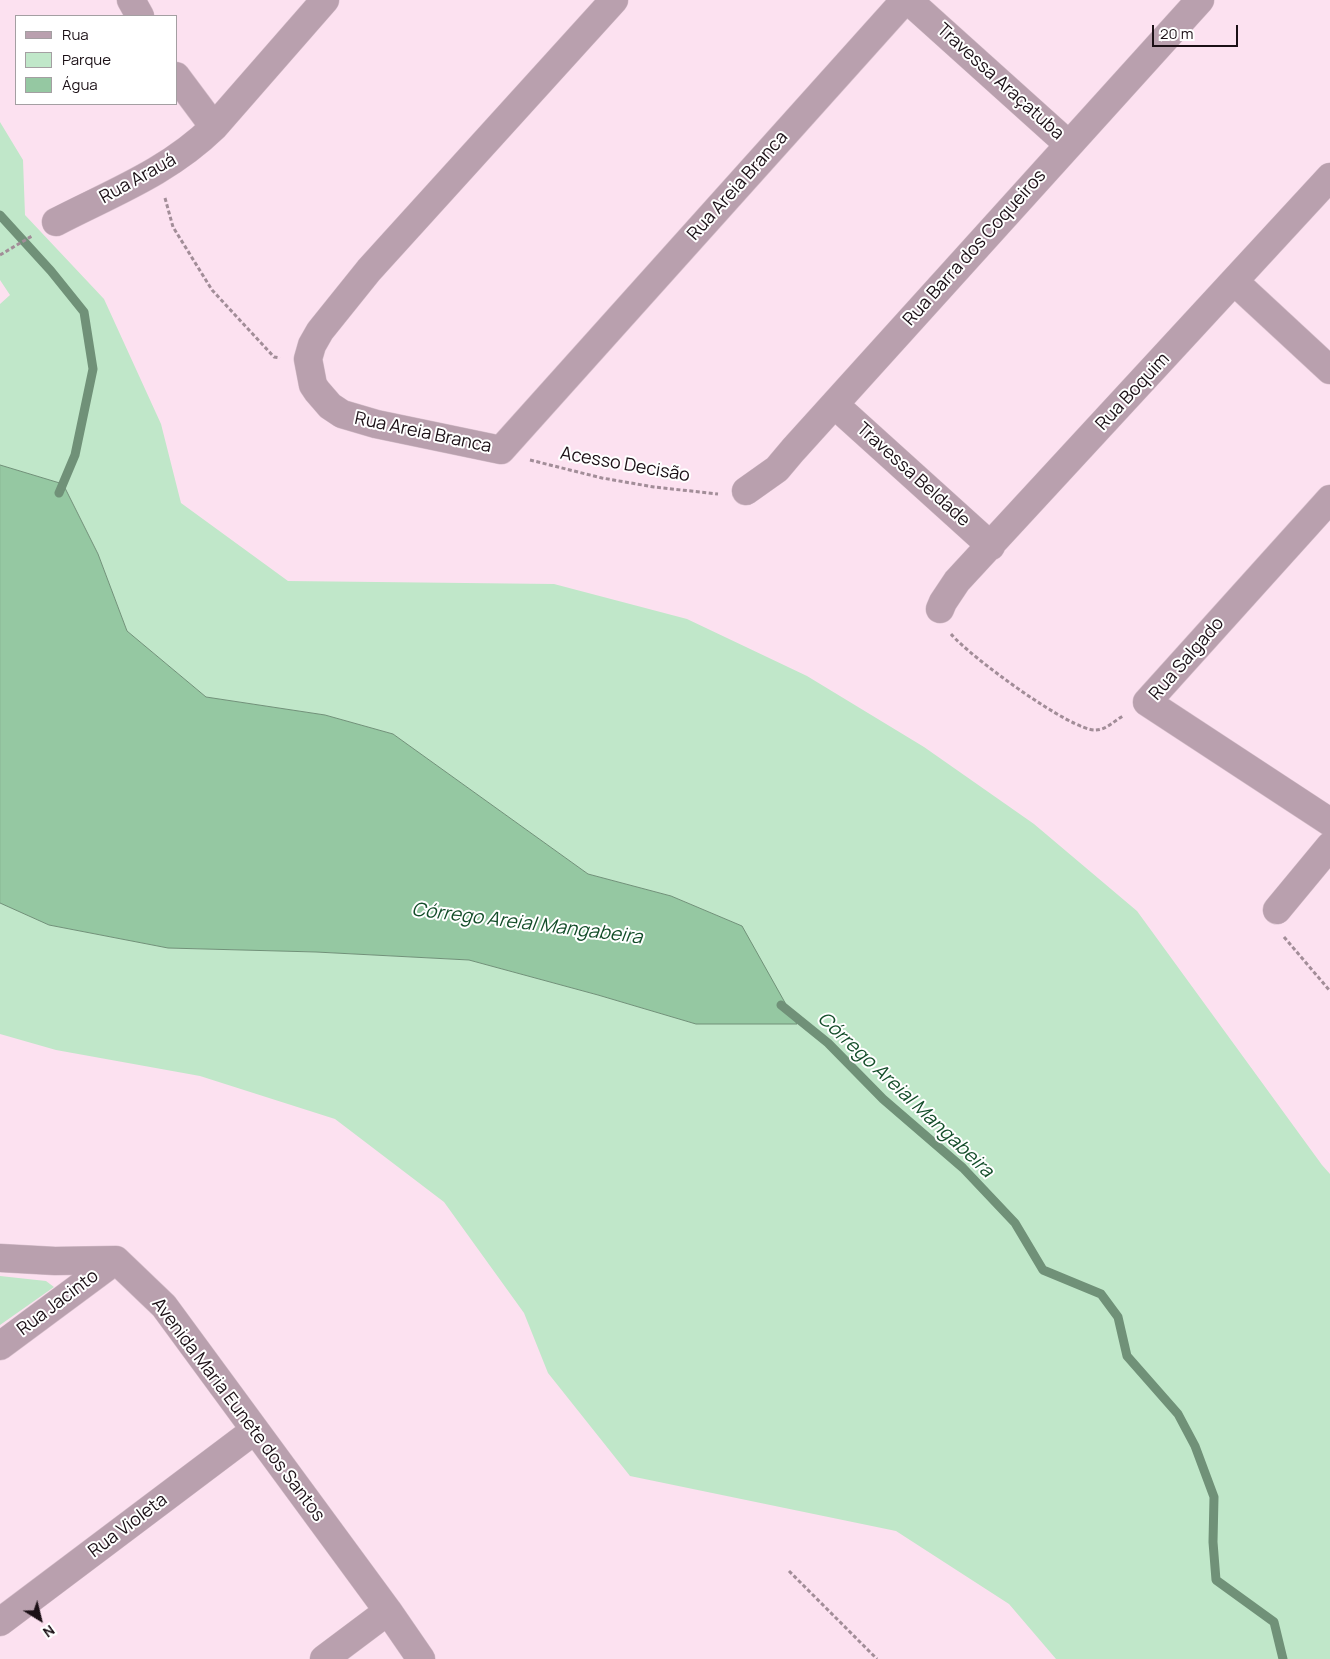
<!DOCTYPE html>
<html>
<head>
<meta charset="utf-8">
<style>
	body { margin:0 }
	#map { position:relative; width:1330px; height:1659px; overflow:hidden; background:#fce1f0; font-family:Manrope,sans-serif }
	canvas { display:block }
	.legend { position:absolute; left:15px; top:15px; width:162px; height:90px; box-sizing:border-box; background:#fff; border:1px solid #a49fa2; margin:0; padding:6px 9px; list-style:none; font-size:15px; color:#1b1016 }
	.legend li { display:flex; align-items:center; gap:10px; height:25px }
	.legend b { width:25px; border:1px solid #a49fa2 }
	.north { position:absolute; left:15px; top:1594px; width:50px; height:50px; -webkit-text-stroke:4px #fff; paint-order:stroke; rotate:144deg; font-size:14px; font-weight:700; line-height:20px; text-align:center; color:#1b1016 }
	.north::after { content:''; display:block; margin:auto; width:18px; height:22px; background:#1b1016; clip-path:polygon(50% 0,100% 100%,50% 72%,0 100%) }
	.scale { position:absolute; left:1152px; top:25px; width:86px; height:22px; box-sizing:border-box; border:2px solid #1b1016; border-top:0; padding-left:6px; font-size:15px; line-height:18px; white-space:nowrap; color:#1b1016; -webkit-text-stroke:4px #fff; paint-order:stroke }
</style>
</head>
<body>
<div id="map">
<canvas width="1330" height="1659"></canvas>
<ul class="legend">
<li><b style="height:6px;background:#b9a0ae"></b>Rua</li>
<li><b style="height:14px;background:#c0e7c9"></b>Parque</li>
<li><b style="height:14px;background:#95c8a2"></b>Água</li>
</ul>
<div class="north">N</div>
<div class="scale">20 m</div>
</div>
<script>
const c = document.querySelector('canvas').getContext('2d');
c.lineJoin = 'round';
function paint(path, color) {
  c.fillStyle = color;
  c.fill(path, 'evenodd');
}
function stroke(path, color, width, dash) {
  c.strokeStyle = color;
  c.lineWidth = width;
  c.lineCap = dash ? 'butt' : 'round';
  c.setLineDash(dash || []);
  c.stroke(path);
}
function label(font, color, halo, rows, align = 'center') {
  c.font = font + ' Manrope,sans-serif';
  c.lineWidth = 4;
  c.setLineDash([]);
  c.textBaseline = 'middle';
  c.strokeStyle = halo;
  c.fillStyle = color;
  for (const [text, x, y, turn = 0] of rows) {
    c.save();
    c.translate(x, y);
    c.rotate((+turn || 0) * Math.PI / 180);
    c.textAlign = isNaN(turn) ? turn : align;
    if (halo) c.strokeText(text, 0, 0);
    c.fillText(text, 0, 0);
    c.restore();
  }
}
const green = new Path2D(`
	M 0,122 L 23,160 L 25,215 L 104,299 L 161,424 L 181,503 L 288,581 L 554,584 L 687,619 L 807,676 L 924,747 L 1034,824 L 1137,911 L 1322,1165 L 1330,1174 L 1330,1659 L 1056,1659 L 1009,1604 L 896,1531 L 630,1476 L 548,1373 L 524,1313 L 444,1202 L 335,1119 L 200,1076 L 56,1050 L 0,1034 L 0,903 L 49,925 L 168,948 L 316,952 L 469,960 L 598,995 L 696,1024 L 742,926 L 671,896 L 588,874 L 393,734 L 325,715 L 206,697 L 127,631 L 98,554 L 63,484 L 0,465 L 0,304 L 10,295 L 0,280 Z
	M 0,1276 L 46,1281 L 54,1287 L 0,1325 Z`);
const water = new Path2D(`
	M 0,465 L 63,484 L 98,554 L 127,631 L 206,697 L 325,715 L 393,734 L 588,874 L 671,896 L 742,926 L 797,1024 L 696,1024 L 598,995 L 469,960 L 316,952 L 168,948 L 49,925 L 0,903 Z`);
const stream = new Path2D(`
	M 0,215 L 51,271 L 84,312 L 93,369 L 75,455 L 59,493
	M 781,1005 L 828,1043 L 883,1099 L 963,1168 L 1015,1223 L 1043,1270 L 1101,1294 L 1118,1317 L 1127,1356 L 1178,1414 L 1195,1446 L 1214,1497 L 1213,1542 L 1216,1580 L 1274,1622 L 1283,1659`);
const path = new Path2D(`
	M 165,198 L 173,227 L 212,290 L 274,357 L 280,358
	M 0,255 L 32,236
	M 530,460 L 602,478 L 654,487 L 718,494
	M 951,634 C 968,655 1072,732 1096,730 C 1106,730 1114,721 1123,716
	M 1284,937 L 1330,991
	M 789,1571 L 877,1659`);
const minor = new Path2D(`
	M 131,0 L 140,16
	M 614,0 L 369,270 L 320,331 L 312,345 L 308,359 L 313,385 L 317,391 L 330,406 L 342,414 L 376,424 L 501,450 L 905,0
	M 908,0 L 1068,144
	M 176,76 L 214,127
	M 56,222 C 112,193 168,172 214,127 L 325,0
	M 1235,282 L 1330,370
	M 835,405 L 991,546
	M 746,491 L 777,469 L 793,450 L 1200,0
	M 1330,499 L 1147,702 L 1330,822
	M 940,609 L 943,602 L 957,581 L 1330,177
	M 1277,910 L 1330,846
	M 0,1258 L 55,1261 L 116,1260 L 164,1306 L 388,1611 L 421,1659
	M 0,1346 L 116,1260
	M 0,1622 L 255,1430
	M 324,1659 L 388,1611`);
const streetNames = [
	["Travessa Araçatuba",1000,82,42],
	["Rua Arauá",138,179,-29],
	["Rua Areia Branca",738,186,-48],
	["Rua Barra dos Coqueiros",975,248,-48],
	["Rua Boquim",1133,392,-47],
	["Rua Areia Branca",423,433,12],
	["Acesso Decisão",625,465,10],
	["Travessa Beldade",913,475,42],
	["Rua Salgado",1187,659,-49],
	["Rua Jacinto",58,1303,-37],
	["Avenida Maria Eunete dos Santos",238,1410,53],
	["Rua Violeta",128,1526,-37]
];
const waterNames = [
	["Córrego Areial Mangabeira",527,924,7],
	["Córrego Areial Mangabeira",905,1095,43]
];
paint(green, '#c0e7c9');
paint(water, '#95c8a2');
stroke(water, '#709178', 1);
stroke(stream, '#709178', 9);
stroke(minor, '#d8c0cd', 29);
stroke(path, '#a28d98', 3, [4, 2.5]);
stroke(minor, '#b9a0ae', 28);
label('18px', '#1b1016', '#fff', streetNames);
label('italic 19px', '#134d29', '#fff', waterNames);
</script>
</body>
</html>
